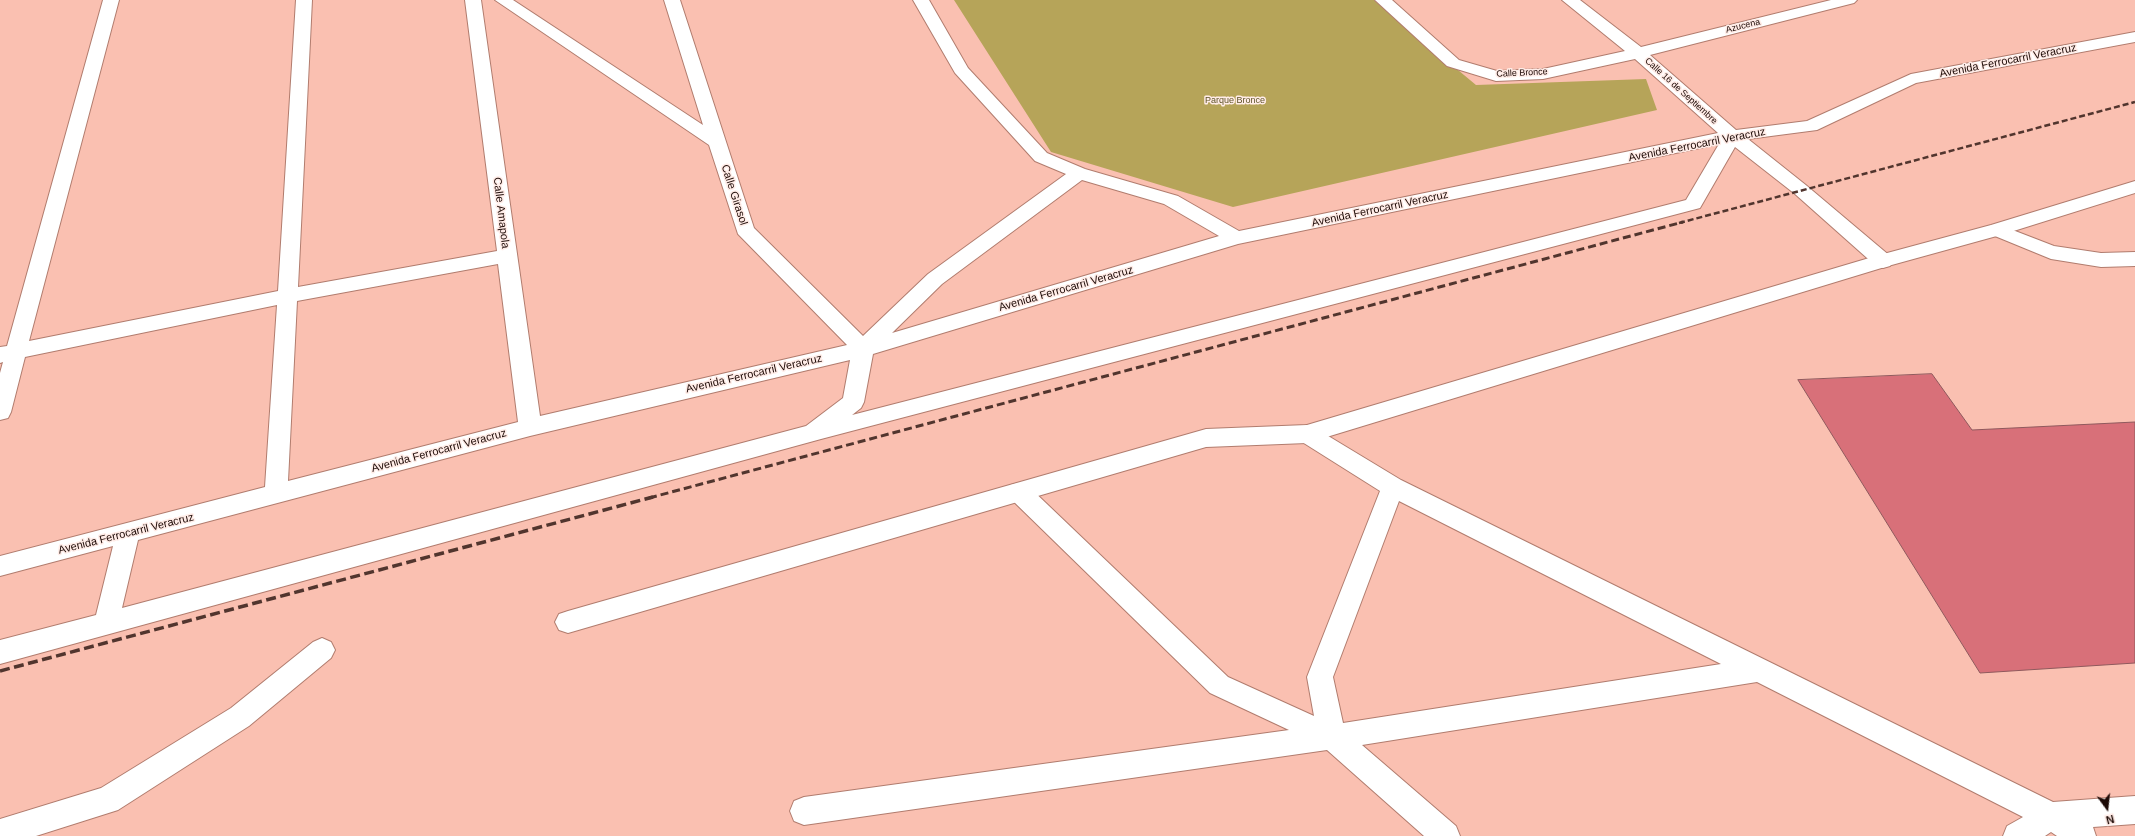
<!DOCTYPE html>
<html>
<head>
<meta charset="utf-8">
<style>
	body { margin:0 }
	#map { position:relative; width:2135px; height:836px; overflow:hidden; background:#fac0b1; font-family:Helvetica,sans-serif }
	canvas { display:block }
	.north { position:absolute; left:2087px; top:788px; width:40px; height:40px; -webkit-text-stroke:3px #ffece7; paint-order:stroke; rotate:165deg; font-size:11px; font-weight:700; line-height:16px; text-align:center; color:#1d0a06 }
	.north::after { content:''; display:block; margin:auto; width:14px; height:18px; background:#1d0a06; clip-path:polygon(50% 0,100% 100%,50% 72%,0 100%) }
</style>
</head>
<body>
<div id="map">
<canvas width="2135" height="836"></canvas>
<div class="north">N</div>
</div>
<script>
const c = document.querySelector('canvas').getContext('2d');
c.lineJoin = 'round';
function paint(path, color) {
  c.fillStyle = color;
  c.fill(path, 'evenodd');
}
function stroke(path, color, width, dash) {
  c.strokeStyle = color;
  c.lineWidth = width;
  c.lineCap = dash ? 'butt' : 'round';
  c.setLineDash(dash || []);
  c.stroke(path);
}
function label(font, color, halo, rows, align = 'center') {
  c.font = font + ' Helvetica,sans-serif';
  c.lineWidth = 3;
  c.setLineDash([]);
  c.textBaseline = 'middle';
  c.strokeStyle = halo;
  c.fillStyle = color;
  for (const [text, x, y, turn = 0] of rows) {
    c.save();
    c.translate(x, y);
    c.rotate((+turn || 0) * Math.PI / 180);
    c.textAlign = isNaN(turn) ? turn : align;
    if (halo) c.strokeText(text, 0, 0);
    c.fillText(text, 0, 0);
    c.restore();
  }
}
const green = new Path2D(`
	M 954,0 L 1374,0 L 1476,85 L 1646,79 L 1657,110 L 1233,207 L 1051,152 Z`);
const building = new Path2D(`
	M 1932,374 L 1972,430 L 2135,422 L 2135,663 L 1980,673 L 1798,380 Z`);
const minor = new Path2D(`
	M 103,0 L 119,0 L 29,341 L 278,291 L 296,0 L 312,0 L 298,287 L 497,251 L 465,0 L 481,0 L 540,416 L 847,345 L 738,234 L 709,145 L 495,0 L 513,0 L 703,125 L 664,0 L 680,0 L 754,228 L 863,336 L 928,274 L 1066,174 L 1035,161 L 955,73 L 913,0 L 929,0 L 968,68 L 1047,153 L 1085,169 L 1178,196 L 1239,231 L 1718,133 L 1635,59 L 1543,79 L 1496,81 L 1447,66 L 1375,0 L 1392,0 L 1459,60 L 1497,71 L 1543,69 L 1625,51 L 1562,0 L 1580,0 L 1641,47 L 1831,0 L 1857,0 L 1854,3 L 1650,55 L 1736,130 L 1807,121 L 1911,74 L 2135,32 L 2135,42 L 1916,83 L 1817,130 L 1748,139 L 1807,186 L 1890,256 L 1893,261 L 1890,266 L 1883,268 L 1876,266 L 1795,194 L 1735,147 L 1700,208 L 821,439 L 0,664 L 0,640 L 96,615 L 113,546 L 0,576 L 0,556 L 265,487 L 277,305 L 25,357 L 11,412 L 8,418 L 0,420 L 0,373 L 3,362 L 0,363 L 0,347 L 7,346 ZM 1719,144 L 1686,200 L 852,415 L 861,408 L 864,402 L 873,354 L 1238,244 ZM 1082,180 L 1164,204 L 1219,236 L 892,333 L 942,284 ZM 498,264 L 518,422 L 288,481 L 297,301 ZM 850,360 L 843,398 L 806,426 L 122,608 L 138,540 L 530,436 Z
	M 1997,224 L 2054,246 L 2101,253 L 2135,252 L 2135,266 L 2101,267 L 2051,259 L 1990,234 L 1988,230 L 1990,226 Z
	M 1307,425 L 1315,428 L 1401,480 L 2053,802 L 2135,796 L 2135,824 L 2093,827 L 2096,836 L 2057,836 L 2051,832 L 2045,836 L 2003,836 L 2007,826 L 2023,817 L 1757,682 L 1362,745 L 1456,826 L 1460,836 L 1424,836 L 1327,750 L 804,825 L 794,821 L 790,811 L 794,801 L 804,797 L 1289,730 L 1210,693 L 1011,499 L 1007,492 L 1011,485 L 1019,483 L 1027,485 L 1228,677 L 1314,716 L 1307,677 L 1380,491 L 1299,440 L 1296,434 L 1299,428 ZM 1399,501 L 1721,664 L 1343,723 L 1333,677 Z
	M 322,638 L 331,642 L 335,650 L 331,658 L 249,726 L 118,810 L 36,836 L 0,836 L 0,819 L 101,788 L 231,708 L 313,642 Z`);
const tertiary = new Path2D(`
	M 2135,181 L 2135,193 L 2004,234 L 1888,266 L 1307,443 L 1206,447 L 568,633 L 559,630 L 555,622 L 559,614 L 568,611 L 1206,429 L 1307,425 L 1876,256 L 1991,225 Z`);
const railFar2 = new Path2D(`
	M 1679,223 L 2135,102`);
const railFar1 = new Path2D(`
	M 649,498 L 1683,222`);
const rail = new Path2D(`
	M 0,671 L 653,497`);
const farStreetnames = [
	["Azucena",1743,26,-14],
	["Calle Bronce",1522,73,-3],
	["Calle 16 de Septiembre",1681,91,42]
];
const farParknames = [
	["Parque Bronce",1235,101]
];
const streetNames = [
	["Avenida Ferrocarril Veracruz",2008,61,-11],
	["Avenida Ferrocarril Veracruz",1697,145,-11],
	["Calle Girasol",734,195,72],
	["Avenida Ferrocarril Veracruz",1380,209,-12],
	["Calle Amapola",501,213,83],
	["Avenida Ferrocarril Veracruz",1066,289,-16],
	["Avenida Ferrocarril Veracruz",754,374,-13],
	["Avenida Ferrocarril Veracruz",439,451,-15],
	["Avenida Ferrocarril Veracruz",126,534,-14]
];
paint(green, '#b6a459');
paint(building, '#d87079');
stroke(building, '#8f595d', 1);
stroke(minor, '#b17c6e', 2);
stroke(tertiary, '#b17c6e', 2);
paint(minor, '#fff');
paint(tertiary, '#fff');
stroke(railFar2, '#51352e', 2.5, [6, 3]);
stroke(railFar1, '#51352e', 3, [8, 4]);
stroke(rail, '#51352e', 3.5, [10, 4.5]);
label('9px', '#1d0a06', '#ffece7', farStreetnames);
label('9px', '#5f5428', '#ffece7', farParknames);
label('11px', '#1d0a06', '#ffece7', streetNames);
</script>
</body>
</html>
